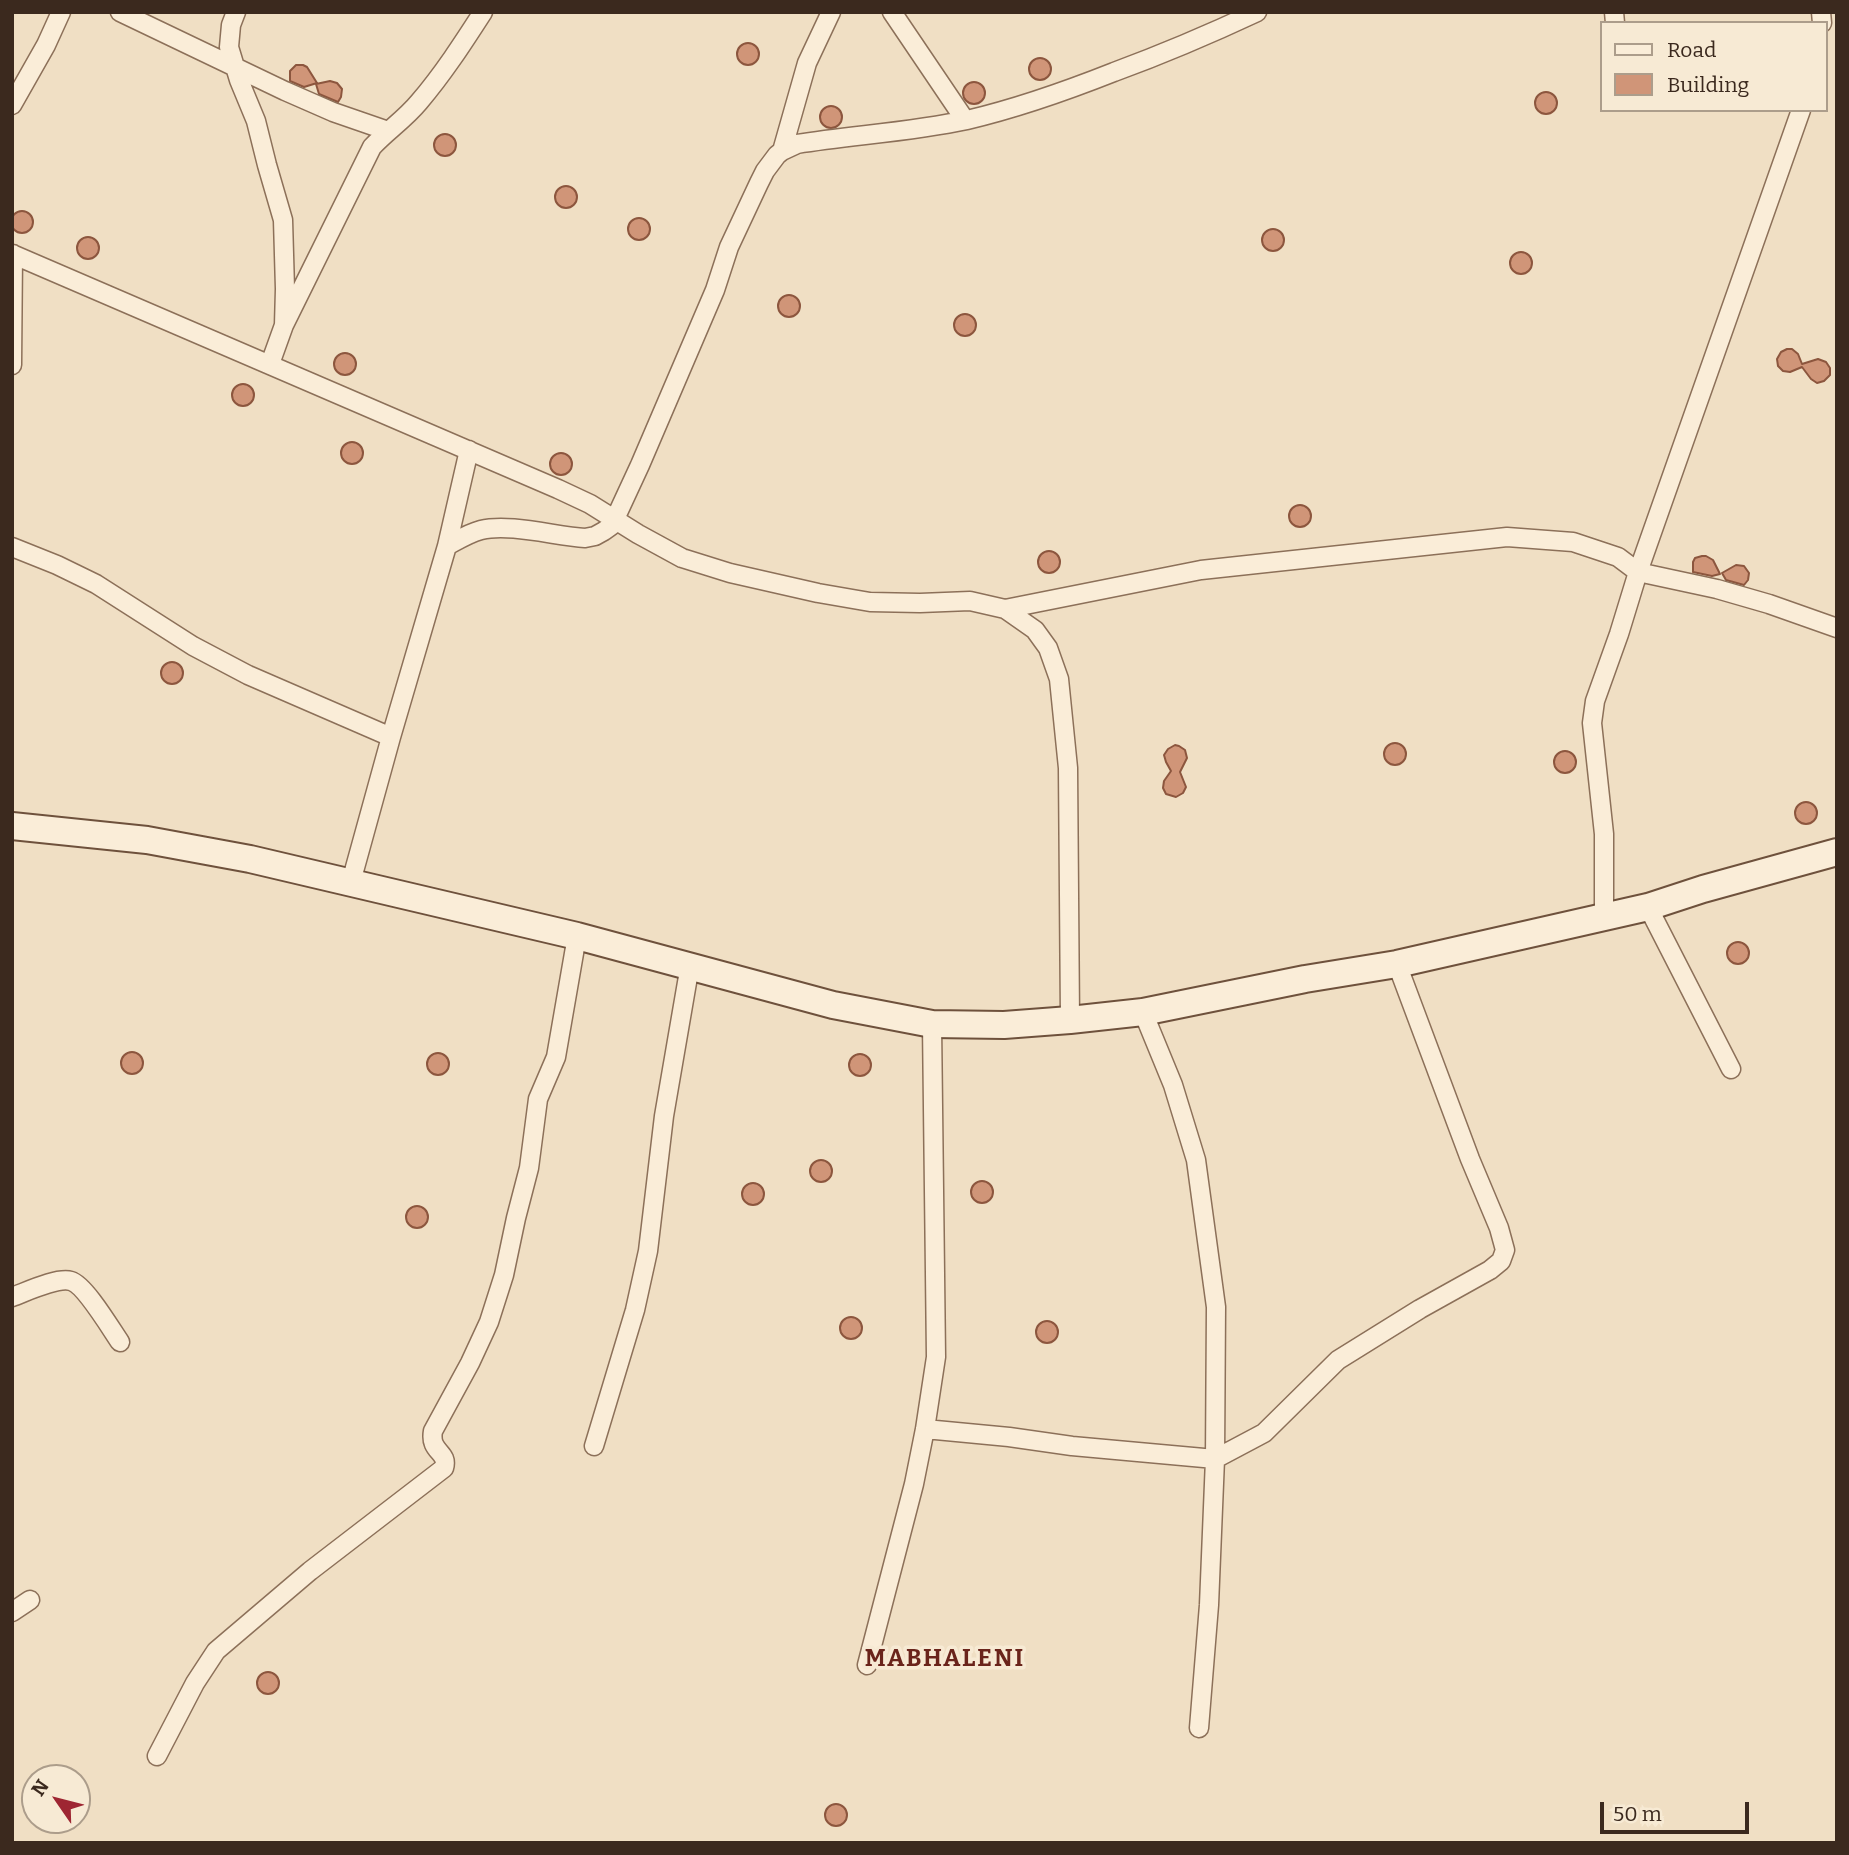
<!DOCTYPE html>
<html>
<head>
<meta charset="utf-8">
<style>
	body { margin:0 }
	#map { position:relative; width:1849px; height:1855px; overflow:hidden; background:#f0dfc4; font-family:Bitter,serif }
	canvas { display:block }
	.frame { position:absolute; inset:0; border:14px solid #3b291e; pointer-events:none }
	.legend { position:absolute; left:1600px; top:21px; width:228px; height:91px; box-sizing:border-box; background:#f7ead4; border:2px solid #ac9d8b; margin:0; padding:9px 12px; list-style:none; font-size:21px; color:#3b291e }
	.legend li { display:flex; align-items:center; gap:14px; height:35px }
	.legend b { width:35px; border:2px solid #ac9d8b }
	.north { position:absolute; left:21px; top:1764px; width:70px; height:70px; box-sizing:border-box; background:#f7ead4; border:2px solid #ac9d8b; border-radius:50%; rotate:305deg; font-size:19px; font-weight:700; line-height:28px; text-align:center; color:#3b291e }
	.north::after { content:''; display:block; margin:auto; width:24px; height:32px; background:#9e2632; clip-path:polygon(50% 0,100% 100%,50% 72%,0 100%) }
	.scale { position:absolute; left:1600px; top:1802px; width:149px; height:32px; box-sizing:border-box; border:4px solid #3b291e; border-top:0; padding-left:9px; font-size:21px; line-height:24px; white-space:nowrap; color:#3b291e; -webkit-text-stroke:5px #f7ead4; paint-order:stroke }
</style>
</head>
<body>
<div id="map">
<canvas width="1849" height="1855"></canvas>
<div class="frame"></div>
<ul class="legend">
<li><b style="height:9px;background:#faedd8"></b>Road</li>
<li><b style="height:19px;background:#d09578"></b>Building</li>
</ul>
<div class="north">N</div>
<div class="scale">50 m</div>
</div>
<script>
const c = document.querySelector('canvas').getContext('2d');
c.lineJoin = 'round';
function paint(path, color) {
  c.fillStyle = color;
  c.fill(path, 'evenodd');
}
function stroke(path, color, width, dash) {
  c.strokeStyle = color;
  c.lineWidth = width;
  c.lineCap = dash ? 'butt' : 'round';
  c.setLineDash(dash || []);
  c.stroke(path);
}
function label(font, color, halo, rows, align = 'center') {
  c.font = font + ' Bitter,serif';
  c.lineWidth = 7;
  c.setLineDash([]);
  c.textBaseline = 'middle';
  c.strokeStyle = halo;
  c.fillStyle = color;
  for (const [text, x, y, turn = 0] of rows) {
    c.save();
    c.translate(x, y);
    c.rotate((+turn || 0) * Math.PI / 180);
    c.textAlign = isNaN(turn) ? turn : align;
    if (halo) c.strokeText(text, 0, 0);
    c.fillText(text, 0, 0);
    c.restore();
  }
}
const building = new Path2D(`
	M737 54a11 11 0 1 1 22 0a11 11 0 1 1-22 0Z
	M1029 69a11 11 0 1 1 22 0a11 11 0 1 1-22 0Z
	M 296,65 L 303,65 L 307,67 L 317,83 L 304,87 L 290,81 L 290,71 Z
	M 330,81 L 337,83 L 342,89 L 341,97 L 338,102 L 319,94 L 316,84 Z
	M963 93a11 11 0 1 1 22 0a11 11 0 1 1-22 0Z
	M1535 103a11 11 0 1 1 22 0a11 11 0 1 1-22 0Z
	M820 117a11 11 0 1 1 22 0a11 11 0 1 1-22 0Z
	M434 145a11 11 0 1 1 22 0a11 11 0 1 1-22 0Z
	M555 197a11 11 0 1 1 22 0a11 11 0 1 1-22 0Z
	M11 222a11 11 0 1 1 22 0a11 11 0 1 1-22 0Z
	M628 229a11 11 0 1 1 22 0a11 11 0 1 1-22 0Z
	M1262 240a11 11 0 1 1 22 0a11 11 0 1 1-22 0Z
	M77 248a11 11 0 1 1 22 0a11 11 0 1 1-22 0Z
	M1510 263a11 11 0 1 1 22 0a11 11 0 1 1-22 0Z
	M778 306a11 11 0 1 1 22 0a11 11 0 1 1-22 0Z
	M954 325a11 11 0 1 1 22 0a11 11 0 1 1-22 0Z
	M 1787,349 L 1792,349 L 1798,354 L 1802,364 L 1818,359 L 1826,362 L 1830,368 L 1830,375 L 1824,381 L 1817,383 L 1811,379 L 1802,367 L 1790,372 L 1783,371 L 1778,366 L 1777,359 L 1781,352 Z
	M334 364a11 11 0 1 1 22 0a11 11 0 1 1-22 0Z
	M232 395a11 11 0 1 1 22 0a11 11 0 1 1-22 0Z
	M341 453a11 11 0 1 1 22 0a11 11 0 1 1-22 0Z
	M550 464a11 11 0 1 1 22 0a11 11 0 1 1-22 0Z
	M1289 516a11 11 0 1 1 22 0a11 11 0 1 1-22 0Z
	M1038 562a11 11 0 1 1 22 0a11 11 0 1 1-22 0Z
	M 1702,556 L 1706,556 L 1713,560 L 1720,574 L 1712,576 L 1693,572 L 1693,562 L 1695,558 Z
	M 1736,565 L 1744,566 L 1749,573 L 1748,580 L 1744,585 L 1726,580 L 1722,573 Z
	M161 673a11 11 0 1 1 22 0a11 11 0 1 1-22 0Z
	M1384 754a11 11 0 1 1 22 0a11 11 0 1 1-22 0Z
	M 1175,745 L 1179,746 L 1185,750 L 1187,758 L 1180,772 L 1186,787 L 1183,793 L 1176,797 L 1166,794 L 1163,788 L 1164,781 L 1171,771 L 1166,762 L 1164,755 L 1168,749 Z
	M1554 762a11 11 0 1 1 22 0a11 11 0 1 1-22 0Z
	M1795 813a11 11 0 1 1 22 0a11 11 0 1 1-22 0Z
	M1727 953a11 11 0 1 1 22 0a11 11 0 1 1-22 0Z
	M121 1063a11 11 0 1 1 22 0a11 11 0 1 1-22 0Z
	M427 1064a11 11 0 1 1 22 0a11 11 0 1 1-22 0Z
	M849 1065a11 11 0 1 1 22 0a11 11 0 1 1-22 0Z
	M810 1171a11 11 0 1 1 22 0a11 11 0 1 1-22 0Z
	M971 1192a11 11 0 1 1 22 0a11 11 0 1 1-22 0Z
	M742 1194a11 11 0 1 1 22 0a11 11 0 1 1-22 0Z
	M406 1217a11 11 0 1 1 22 0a11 11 0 1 1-22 0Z
	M840 1328a11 11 0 1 1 22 0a11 11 0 1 1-22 0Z
	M1036 1332a11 11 0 1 1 22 0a11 11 0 1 1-22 0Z
	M257 1683a11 11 0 1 1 22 0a11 11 0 1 1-22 0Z
	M825 1815a11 11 0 1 1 22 0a11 11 0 1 1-22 0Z`);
const street = new Path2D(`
	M 120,12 L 285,91 L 333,112 L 388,131
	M 236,12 L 231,25 L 229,47 L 239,80 L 256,121 L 267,165 L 283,220 L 285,289 L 284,325 L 270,364
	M 892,12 L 965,120
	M 1614,12 L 1615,23
	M 1821,12 L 1822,23
	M 12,105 L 46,45 L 61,12
	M 782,151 L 807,63 L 831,12
	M 12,254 L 558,489 L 590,504 L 638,534 L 682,558 L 730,573 L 818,593 L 870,602 L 920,603 L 970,601 L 1005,609 L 1035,630 L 1048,648 L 1059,679 L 1068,768 L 1070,1020
	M 284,325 L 372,147 C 387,131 405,119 419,102 C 443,74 463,43 483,12
	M 12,365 L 13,254
	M 447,546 C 458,540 469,533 481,530 C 509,523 555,536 585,538 L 595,536 L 604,531 L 611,526 L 615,519 L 640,465 L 715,290 L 729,247 L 759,183 L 765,171 L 777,155 L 782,151 L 797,144 C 854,135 911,132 967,120 C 1018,108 1066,91 1114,72 C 1163,54 1210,34 1257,12
	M 12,547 L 57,565 L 96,584 L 193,646 L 248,675 L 391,737
	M 1005,609 L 1201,570 L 1507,537 L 1573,542 L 1618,557 L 1638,572 L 1717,589 L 1769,604 L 1837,628
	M 351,882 L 391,737 L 447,546 L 469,450
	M 1648,907 L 1731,1069
	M 1604,918 L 1604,834 L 1592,723 L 1595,701 L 1619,634 L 1638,572 L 1801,110
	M 1143,1012 L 1173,1085 L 1196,1160 L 1216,1307 L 1215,1459 L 1209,1605 L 1199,1728
	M 12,1297 C 26,1292 57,1277 71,1281 C 85,1285 111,1329 120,1342
	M 925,1429 L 1009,1437 L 1072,1446 L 1215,1459 L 1264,1433 L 1338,1360 L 1420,1309 L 1490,1270 L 1501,1261 L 1505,1250 L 1499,1228 L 1470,1159 L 1397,964
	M 594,1446 L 635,1310 L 648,1251 L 664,1116 L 690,965
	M 12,1612 L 30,1600
	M 867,1665 L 914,1484 L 925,1429 L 936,1357 L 932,1024
	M 157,1756 L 195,1683 L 216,1651 L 310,1571 L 444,1468 C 449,1451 429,1453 433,1431 L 470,1363 L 489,1322 L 504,1275 L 516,1218 L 529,1168 L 538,1099 L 556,1057 L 577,936`);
const secondary = new Path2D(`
	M 12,826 L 147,840 L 250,859 L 577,936 L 833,1005 L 932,1024 L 1004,1025 L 1070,1020 L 1143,1012 L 1305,979 L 1397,964 L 1648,907 L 1703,889 L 1837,852`);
const districtNames = [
	["MABHALENI",945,1659]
];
paint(building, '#d09578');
stroke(building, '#8c563e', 2);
stroke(street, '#8c7059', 21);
stroke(secondary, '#6e513c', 30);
stroke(street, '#faedd8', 18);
stroke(secondary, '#faedd8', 26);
c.letterSpacing = '2px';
label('bold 24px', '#6a241b', '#f7ead4', districtNames);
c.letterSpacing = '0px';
</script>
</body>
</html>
